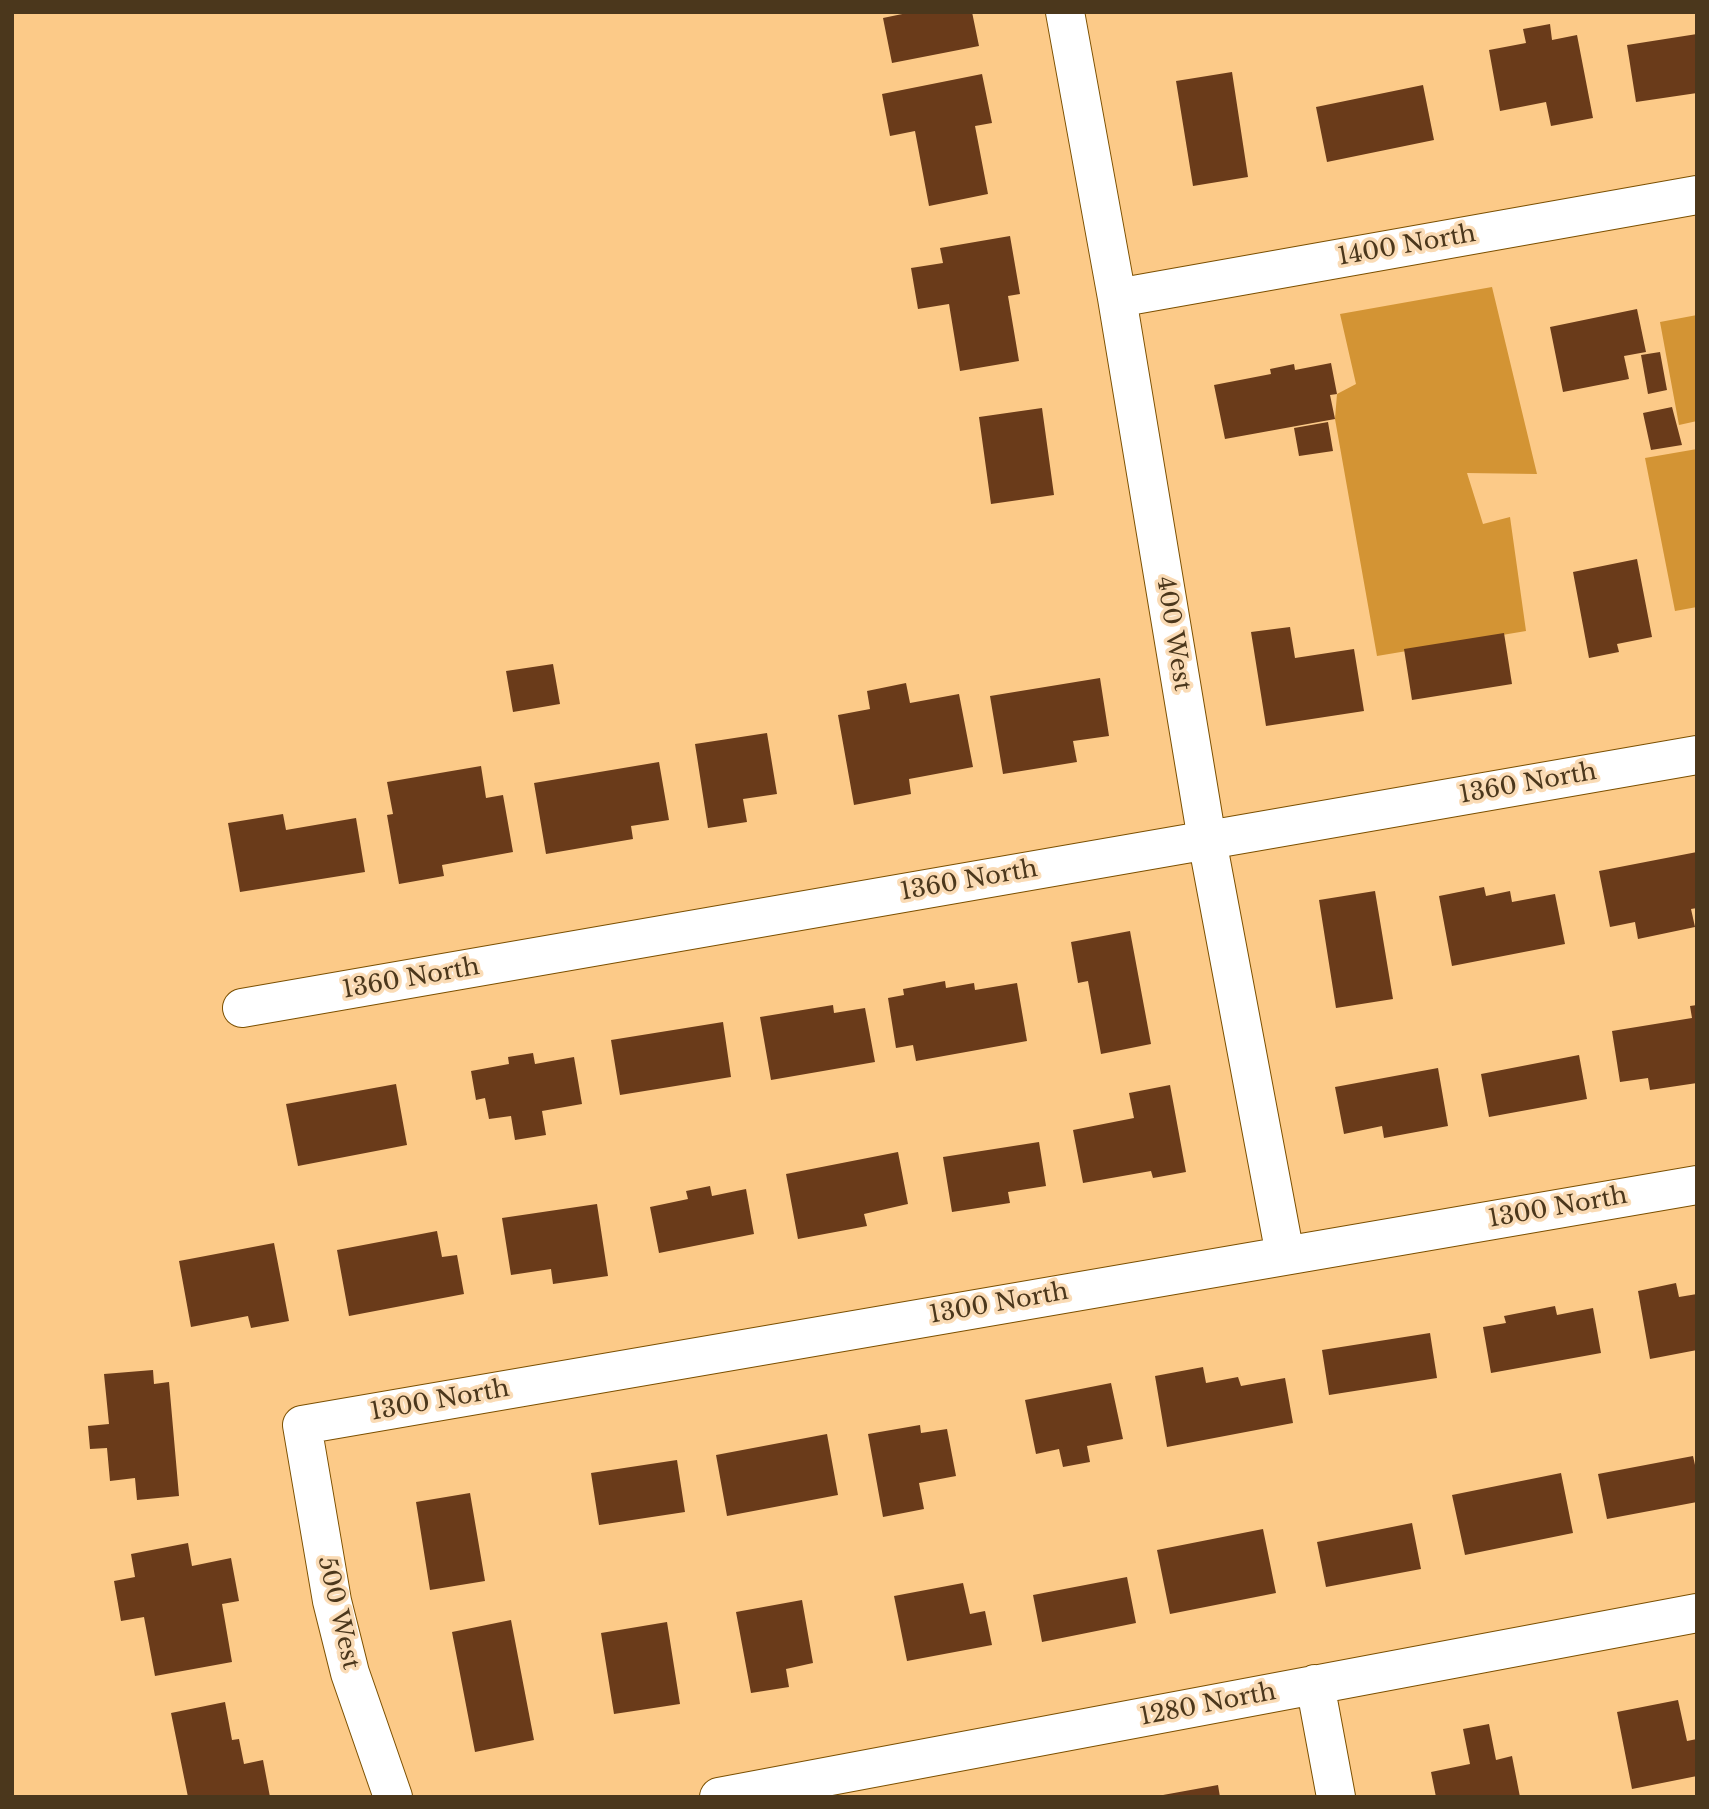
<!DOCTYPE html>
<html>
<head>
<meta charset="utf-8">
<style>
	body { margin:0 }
	#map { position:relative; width:1709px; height:1809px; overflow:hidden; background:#fcca88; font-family:"Libre Baskerville",serif }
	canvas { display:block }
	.frame { position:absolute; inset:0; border:14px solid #4b371c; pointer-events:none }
</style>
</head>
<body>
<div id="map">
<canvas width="1709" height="1809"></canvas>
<div class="frame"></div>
</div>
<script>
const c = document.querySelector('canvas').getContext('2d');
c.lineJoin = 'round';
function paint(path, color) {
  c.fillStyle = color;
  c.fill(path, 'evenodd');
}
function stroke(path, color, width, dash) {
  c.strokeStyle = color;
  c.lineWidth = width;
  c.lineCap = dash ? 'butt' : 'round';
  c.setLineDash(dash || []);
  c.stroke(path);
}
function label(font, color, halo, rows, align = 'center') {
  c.font = font + ' "Libre Baskerville",serif';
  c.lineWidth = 7;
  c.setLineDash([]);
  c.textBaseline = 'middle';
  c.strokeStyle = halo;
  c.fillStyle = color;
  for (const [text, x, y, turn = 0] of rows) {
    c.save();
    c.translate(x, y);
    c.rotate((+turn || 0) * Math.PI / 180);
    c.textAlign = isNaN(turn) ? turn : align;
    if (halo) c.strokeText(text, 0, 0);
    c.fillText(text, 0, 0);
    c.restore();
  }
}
const green = new Path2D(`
	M 1492,287 L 1537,474 L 1467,473 L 1483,524 L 1510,517 L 1526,631 L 1377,656 L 1335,419 L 1337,394 L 1356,384 L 1340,314 Z
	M 1697,315 L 1697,421 L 1679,425 L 1660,322 Z
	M 1697,449 L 1697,607 L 1675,611 L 1645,458 Z`);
const building = new Path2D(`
	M 912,12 L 972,12 L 979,46 L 892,63 L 883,18 Z
	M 1550,24 L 1552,40 L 1577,35 L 1593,118 L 1551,126 L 1546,102 L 1500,111 L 1489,50 L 1526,43 L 1523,29 Z
	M 1697,34 L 1697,93 L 1636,102 L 1627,45 Z
	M 1232,72 L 1248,177 L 1193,186 L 1176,81 Z
	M 982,74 L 992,123 L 975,126 L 988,194 L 929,206 L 915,131 L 890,136 L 882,94 Z
	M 1423,85 L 1434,140 L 1327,162 L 1316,107 Z
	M 1010,236 L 1020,294 L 1008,296 L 1019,361 L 960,371 L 949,304 L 918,309 L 911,268 L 943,263 L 940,248 Z
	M 1637,309 L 1646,352 L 1624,356 L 1629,379 L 1563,392 L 1550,327 Z
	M 1660,352 L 1667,390 L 1648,394 L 1641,355 Z
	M 1331,363 L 1337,394 L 1330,395 L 1335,419 L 1225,439 L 1214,385 L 1271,374 L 1270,369 L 1294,364 L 1295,370 Z
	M 1672,407 L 1682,445 L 1651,450 L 1643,413 Z
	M 1042,408 L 1054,495 L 991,504 L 979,417 Z
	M 1328,422 L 1333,451 L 1299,456 L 1294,428 Z
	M 1637,559 L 1652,637 L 1617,644 L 1619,652 L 1589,658 L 1573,572 Z
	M 1290,627 L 1295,658 L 1354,649 L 1364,711 L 1266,726 L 1251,632 Z
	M 1504,633 L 1512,684 L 1412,700 L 1404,649 Z
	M 553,664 L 560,704 L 513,712 L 506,671 Z
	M 1100,678 L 1109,736 L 1073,741 L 1077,762 L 1003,774 L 990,696 Z
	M 906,683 L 910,703 L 959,694 L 973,767 L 909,779 L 911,794 L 854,805 L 838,715 L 870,709 L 867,691 Z
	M 767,733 L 777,794 L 743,799 L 747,822 L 708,828 L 695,744 Z
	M 659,762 L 669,820 L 631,826 L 633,839 L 546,854 L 534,783 Z
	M 481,766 L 486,798 L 503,795 L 513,852 L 442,865 L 444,876 L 399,884 L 387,815 L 393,814 L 387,782 Z
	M 283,814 L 286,830 L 356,818 L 365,872 L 240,892 L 228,823 Z
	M 1697,852 L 1697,908 L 1691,909 L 1695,927 L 1638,939 L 1635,922 L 1610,927 L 1599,871 Z
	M 1484,887 L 1486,896 L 1510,891 L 1512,902 L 1555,894 L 1565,944 L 1452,966 L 1439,896 Z
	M 1375,891 L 1393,999 L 1336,1008 L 1319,900 Z
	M 1130,931 L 1151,1044 L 1101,1054 L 1088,981 L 1078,983 L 1071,942 Z
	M 945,981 L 946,988 L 974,983 L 975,990 L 1017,983 L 1027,1041 L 916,1061 L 913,1045 L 896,1048 L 888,998 L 904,995 L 903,989 Z
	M 833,1005 L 834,1013 L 865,1008 L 875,1062 L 771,1080 L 760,1017 Z
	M 1697,1005 L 1697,1083 L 1650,1090 L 1648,1078 L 1620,1082 L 1612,1031 L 1692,1018 L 1690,1006 Z
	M 723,1022 L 731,1077 L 620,1095 L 611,1040 Z
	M 533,1053 L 535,1064 L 574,1057 L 582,1104 L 542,1111 L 546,1135 L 515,1140 L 511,1116 L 489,1119 L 485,1098 L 476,1100 L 471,1071 L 509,1064 L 508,1057 Z
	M 1579,1055 L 1587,1099 L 1489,1117 L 1481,1074 Z
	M 1438,1068 L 1448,1126 L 1384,1138 L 1382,1126 L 1344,1134 L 1335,1087 Z
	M 396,1084 L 407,1145 L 298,1166 L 286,1104 Z
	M 1170,1085 L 1186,1172 L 1153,1178 L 1151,1171 L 1083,1183 L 1073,1130 L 1134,1118 L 1129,1093 Z
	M 1039,1142 L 1046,1186 L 1008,1192 L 1010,1203 L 952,1212 L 943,1157 Z
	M 898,1152 L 908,1204 L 864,1214 L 867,1226 L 798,1239 L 786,1174 Z
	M 710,1186 L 712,1196 L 746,1189 L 754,1234 L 659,1253 L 650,1207 L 688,1199 L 686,1191 Z
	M 597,1204 L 608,1276 L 553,1284 L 551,1269 L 511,1275 L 502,1218 Z
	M 437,1231 L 442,1257 L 457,1255 L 464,1294 L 349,1316 L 337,1250 Z
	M 274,1243 L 289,1321 L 251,1328 L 248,1316 L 191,1327 L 179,1261 Z
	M 1676,1283 L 1679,1297 L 1697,1294 L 1697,1350 L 1650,1359 L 1638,1291 Z
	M 1555,1306 L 1557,1315 L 1593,1308 L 1601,1353 L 1491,1373 L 1483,1327 L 1506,1323 L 1504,1316 Z
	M 1430,1333 L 1437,1378 L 1329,1395 L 1322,1350 Z
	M 1203,1367 L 1206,1383 L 1238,1377 L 1241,1386 L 1285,1378 L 1293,1423 L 1167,1447 L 1155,1376 Z
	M 153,1370 L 154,1384 L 169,1382 L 179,1496 L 137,1500 L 135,1478 L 110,1481 L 107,1448 L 90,1449 L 88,1426 L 109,1424 L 104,1374 Z
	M 1111,1383 L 1123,1439 L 1087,1446 L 1090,1462 L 1063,1467 L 1059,1449 L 1036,1454 L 1025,1400 Z
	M 920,1425 L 921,1433 L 947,1429 L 956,1476 L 919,1483 L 924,1509 L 883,1517 L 868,1434 Z
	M 827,1434 L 838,1495 L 727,1516 L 716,1455 Z
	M 1693,1456 L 1697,1474 L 1697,1502 L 1607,1519 L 1598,1474 Z
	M 677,1460 L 685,1512 L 599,1525 L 591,1473 Z
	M 1561,1473 L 1573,1533 L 1465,1555 L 1452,1495 Z
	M 470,1493 L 485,1581 L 430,1590 L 416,1502 Z
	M 1412,1523 L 1421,1569 L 1326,1587 L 1317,1542 Z
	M 1263,1529 L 1276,1593 L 1170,1614 L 1157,1550 Z
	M 188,1543 L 192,1566 L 231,1558 L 239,1601 L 222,1604 L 232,1662 L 155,1676 L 144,1617 L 121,1621 L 114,1581 L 135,1577 L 131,1554 Z
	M 1127,1577 L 1136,1623 L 1042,1642 L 1033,1595 Z
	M 963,1583 L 970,1614 L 985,1611 L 992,1645 L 907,1661 L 894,1596 Z
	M 802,1600 L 813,1663 L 786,1669 L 789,1687 L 751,1693 L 736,1612 Z
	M 511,1620 L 534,1740 L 475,1752 L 452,1632 Z
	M 667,1622 L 680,1704 L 614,1714 L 601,1633 Z
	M 1678,1700 L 1687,1741 L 1697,1739 L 1697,1776 L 1632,1789 L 1617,1712 Z
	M 225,1702 L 232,1740 L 239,1739 L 244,1764 L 263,1760 L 270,1797 L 188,1797 L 171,1713 Z
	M 1489,1724 L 1496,1760 L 1512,1756 L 1520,1797 L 1436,1797 L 1431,1772 L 1470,1764 L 1463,1729 Z
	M 1218,1785 L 1220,1797 L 1163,1797 L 1163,1795 Z`);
const street = new Path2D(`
	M 1065,12 L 1117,298 L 1207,840 L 1285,1255
	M 1117,298 L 1697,195
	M 242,1008 L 1697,755
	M 1315,1684 L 1336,1797
	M 393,1797 L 350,1673 L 332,1601 L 302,1425 L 1697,1185
	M 719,1797 L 1697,1613`);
const streetNames = [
	["1400 North",1407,246,-10],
	["400 West",1173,634,81],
	["1360 North",1528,784,-10],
	["1360 North",969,881,-10],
	["1360 North",411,979,-10],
	["1300 North",1558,1208,-10],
	["1300 North",999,1304,-10],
	["1300 North",440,1401,-10],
	["500 West",338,1613,77],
	["1280 North",1208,1705,-11]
];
paint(green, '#d39434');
paint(building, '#6a3b1a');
stroke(street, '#7c5000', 40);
stroke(street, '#fff', 38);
label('24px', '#4b371c', '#fadbb5', streetNames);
</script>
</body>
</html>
